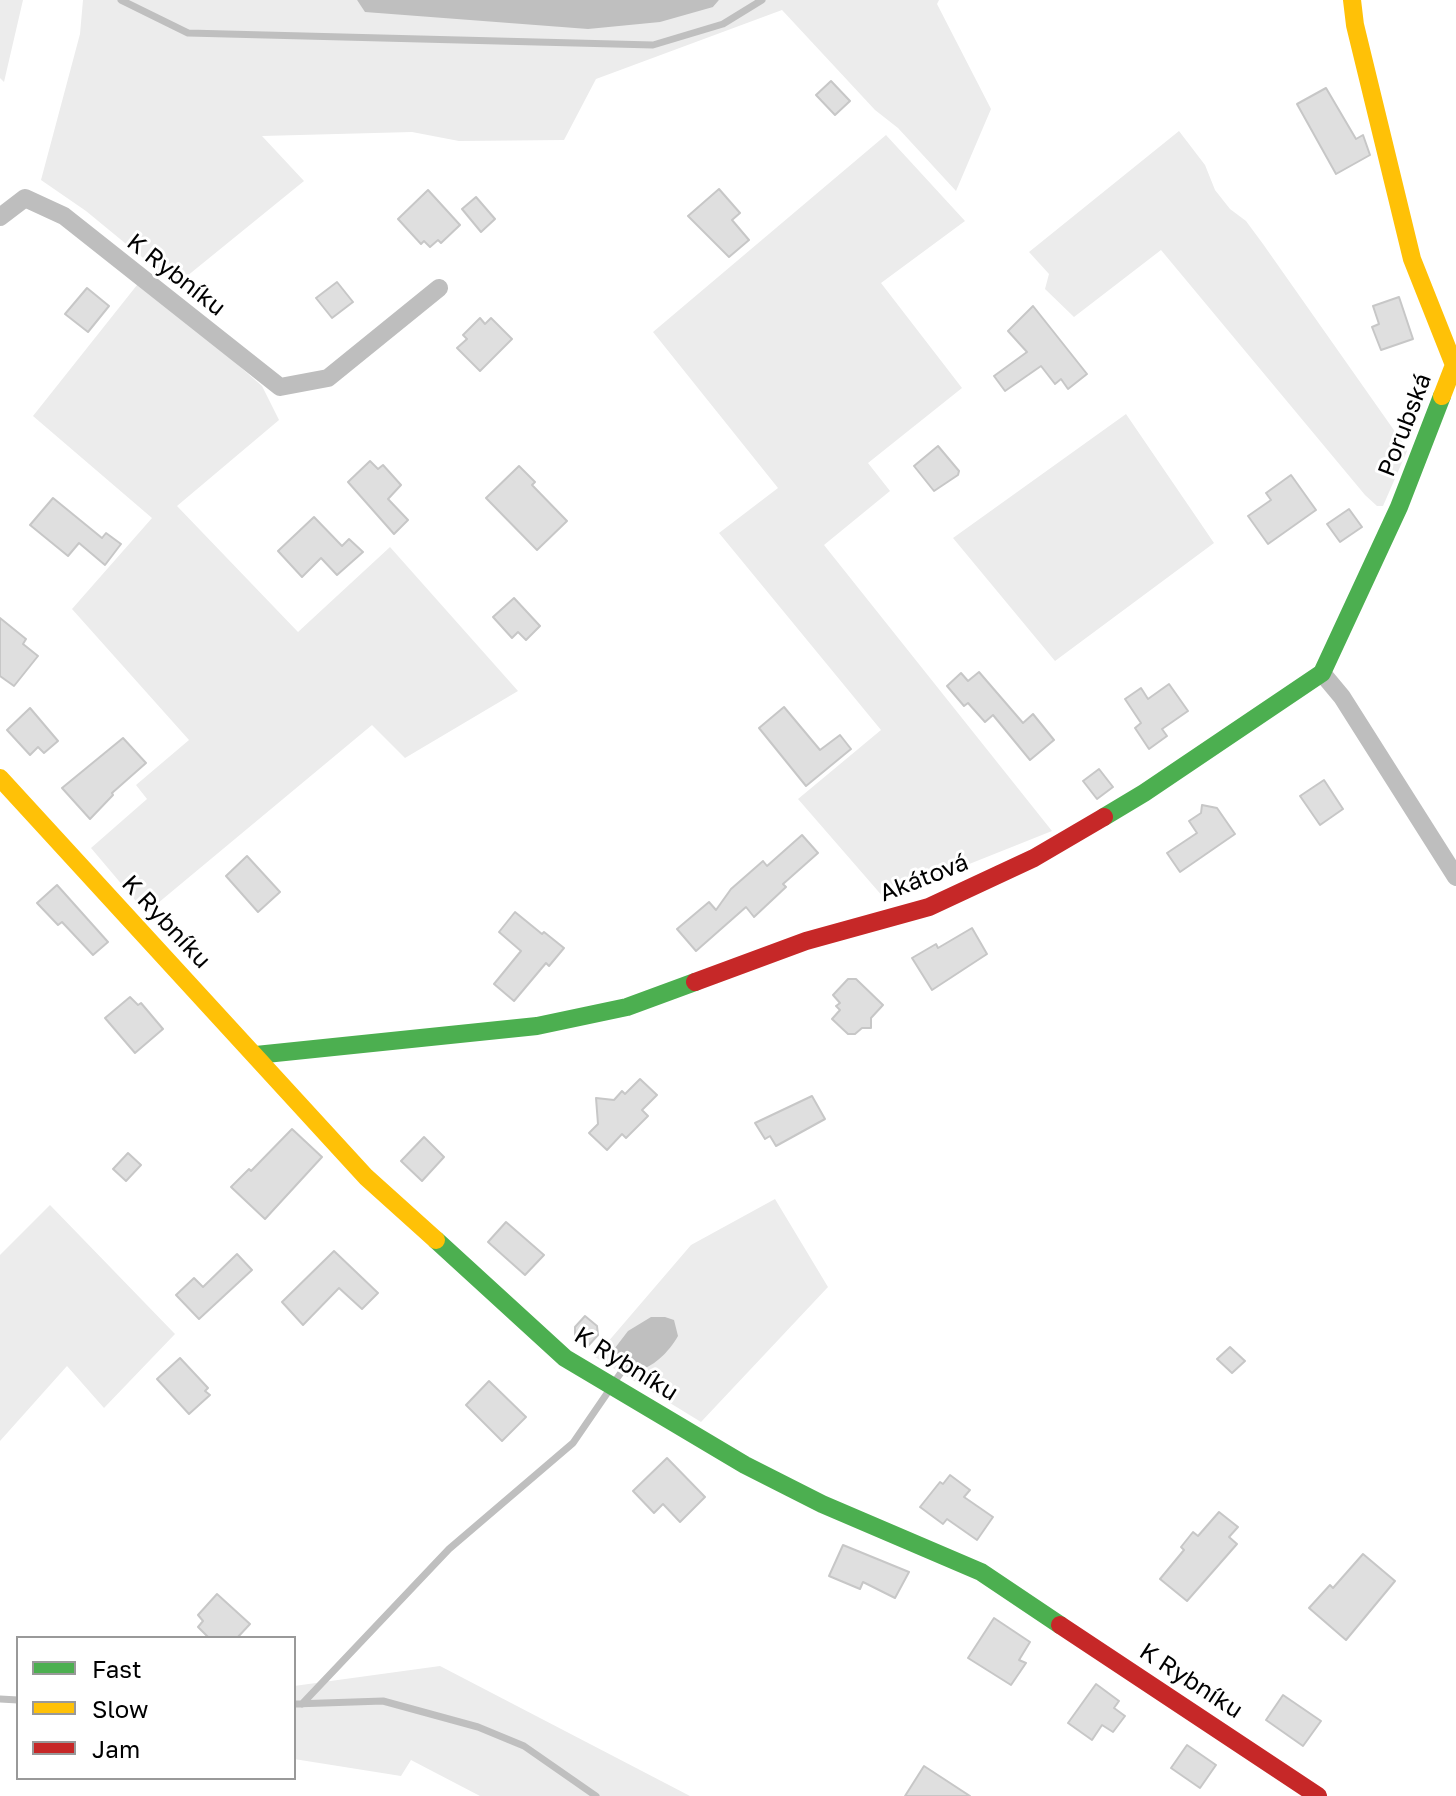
<!DOCTYPE html>
<html>
<head>
<meta charset="utf-8">
<style>
	body { margin:0 }
	#map { position:relative; width:1456px; height:1796px; overflow:hidden; background:#fff; font-family:"Golos Text",sans-serif }
	canvas { display:block }
	.legend { position:absolute; left:16px; top:1636px; width:280px; height:144px; box-sizing:border-box; background:#fff; border:2px solid #999; margin:0; padding:10px 14px; list-style:none; font-size:24px; color:#000 }
	.legend li { display:flex; align-items:center; gap:16px; height:40px }
	.legend b { width:40px; border:2px solid #999 }
</style>
</head>
<body>
<div id="map">
<canvas width="1456" height="1796"></canvas>
<ul class="legend">
<li><b style="height:10px;background:#4caf50"></b>Fast</li>
<li><b style="height:10px;background:#ffc107"></b>Slow</li>
<li><b style="height:10px;background:#c62828"></b>Jam</li>
</ul>
</div>
<script>
const c = document.querySelector('canvas').getContext('2d');
c.lineJoin = 'round';
function paint(path, color) {
  c.fillStyle = color;
  c.fill(path, 'evenodd');
}
function stroke(path, color, width, dash) {
  c.strokeStyle = color;
  c.lineWidth = width;
  c.lineCap = dash ? 'butt' : 'round';
  c.setLineDash(dash || []);
  c.stroke(path);
}
function label(font, color, halo, rows, align = 'center') {
  c.font = font + ' "Golos Text",sans-serif';
  c.lineWidth = 6;
  c.setLineDash([]);
  c.textBaseline = 'middle';
  c.strokeStyle = halo;
  c.fillStyle = color;
  for (const [text, x, y, turn = 0] of rows) {
    c.save();
    c.translate(x, y);
    c.rotate((+turn || 0) * Math.PI / 180);
    c.textAlign = isNaN(turn) ? turn : align;
    if (halo) c.strokeText(text, 0, 0);
    c.fillText(text, 0, 0);
    c.restore();
  }
}
const green = new Path2D(`
	M 0,0 L 23,0 L 4,82 L 0,78 Z
	M 83,0 L 357,0 L 366,12 L 713,7 L 719,0 L 939,0 L 937,4 L 991,109 L 956,191 L 898,128 L 875,110 L 782,10 L 596,79 L 564,140 L 459,141 L 412,132 L 262,136 L 304,181 L 176,285 L 86,211 L 41,180 L 80,34 Z
	M 1179,131 L 1205,165 L 1215,190 L 1230,209 L 1246,221 L 1263,244 L 1403,443 L 1407,451 L 1383,506 L 1377,506 L 1365,495 L 1161,250 L 1074,317 L 1045,289 L 1049,274 L 1029,252 Z
	M 886,135 L 965,221 L 881,283 L 962,388 L 868,463 L 890,491 L 824,545 L 1052,831 L 884,898 L 798,799 L 881,730 L 719,533 L 778,488 L 653,332 Z
	M 141,280 L 262,386 L 279,420 L 177,506 L 298,632 L 390,547 L 518,691 L 405,758 L 372,725 L 146,913 L 91,848 L 147,799 L 136,785 L 189,740 L 72,609 L 152,518 L 33,416 Z
	M 1126,414 L 1214,543 L 1055,661 L 953,538 Z
	M 775,1199 L 828,1287 L 701,1422 L 595,1357 L 691,1245 Z
	M 50,1205 L 175,1334 L 104,1408 L 67,1366 L 0,1441 L 0,1255 Z
	M 440,1666 L 690,1796 L 480,1796 L 411,1760 L 401,1776 L 294,1759 L 294,1686 Z`);
const water = new Path2D(`
	M 357,0 L 719,0 L 713,7 L 660,22 L 588,29 L 365,12 Z
	M 651,1317 L 665,1317 L 674,1320 L 678,1336 C 664,1361 628,1391 615,1348 L 628,1331 Z`);
const stream = new Path2D(`
	M 121,0 L 188,33 L 653,45 L 723,24 L 762,0
	M 615,1381 L 625,1367
	M 0,1699 L 18,1700
	M 294,1704 L 383,1701 L 478,1727 L 524,1746 L 596,1796
	M 302,1704 L 449,1549 L 573,1443 L 608,1392`);
const building = new Path2D(`
	M 831,81 L 850,101 L 835,115 L 816,95 Z
	M 1326,88 L 1356,139 L 1363,135 L 1370,155 L 1336,174 L 1297,104 Z
	M 719,189 L 740,213 L 732,220 L 749,240 L 729,257 L 688,216 Z
	M 428,190 L 460,225 L 441,243 L 438,240 L 430,247 L 424,241 L 421,244 L 398,219 Z
	M 476,197 L 495,219 L 481,232 L 462,209 Z
	M 337,282 L 353,302 L 332,318 L 316,298 Z
	M 87,288 L 109,306 L 88,332 L 65,314 Z
	M 1399,297 L 1413,339 L 1381,350 L 1372,327 L 1379,324 L 1373,306 Z
	M 1033,306 L 1087,374 L 1068,389 L 1061,379 L 1055,384 L 1041,366 L 1005,391 L 994,376 L 1027,352 L 1008,331 Z
	M 480,318 L 485,324 L 491,318 L 512,339 L 480,371 L 457,348 L 467,339 L 463,335 Z
	M 938,446 L 959,471 L 958,475 L 934,491 L 914,466 Z
	M 370,461 L 378,469 L 383,465 L 401,485 L 388,499 L 408,520 L 394,534 L 348,482 Z
	M 519,466 L 535,482 L 532,485 L 567,521 L 537,550 L 486,498 Z
	M 1291,475 L 1316,510 L 1268,544 L 1248,516 L 1271,500 L 1266,493 Z
	M 53,498 L 102,538 L 106,533 L 121,544 L 105,565 L 79,543 L 68,556 L 30,525 Z
	M 1349,509 L 1362,527 L 1340,542 L 1327,524 Z
	M 314,517 L 342,546 L 349,539 L 363,552 L 337,575 L 321,558 L 302,577 L 278,551 Z
	M 514,598 L 540,626 L 526,640 L 518,632 L 512,638 L 493,617 Z
	M 0,618 L 26,639 L 23,644 L 38,656 L 14,686 L 0,676 Z
	M 979,672 L 1023,723 L 1033,714 L 1054,740 L 1030,760 L 993,715 L 985,722 L 968,703 L 964,706 L 947,686 L 961,673 L 968,681 Z
	M 1169,684 L 1188,711 L 1162,729 L 1167,736 L 1149,749 L 1135,728 L 1141,723 L 1125,699 L 1141,688 L 1148,699 Z
	M 784,707 L 820,750 L 840,735 L 851,749 L 806,786 L 759,728 Z
	M 30,708 L 58,741 L 44,753 L 38,747 L 30,755 L 7,730 Z
	M 123,738 L 146,763 L 112,793 L 113,795 L 90,819 L 62,788 Z
	M 1099,769 L 1113,787 L 1097,799 L 1083,781 Z
	M 1324,780 L 1343,809 L 1320,825 L 1300,796 Z
	M 1202,805 L 1217,808 L 1235,834 L 1180,872 L 1167,853 L 1197,833 L 1189,821 L 1201,813 Z
	M 802,835 L 818,853 L 783,884 L 786,887 L 754,917 L 746,907 L 696,951 L 677,929 L 709,902 L 716,910 L 731,889 L 763,861 L 767,866 Z
	M 247,856 L 280,892 L 258,912 L 226,876 Z
	M 57,885 L 108,942 L 93,955 L 62,922 L 58,925 L 37,903 Z
	M 515,912 L 542,934 L 544,932 L 564,948 L 549,966 L 546,963 L 514,1001 L 494,984 L 521,951 L 499,932 Z
	M 972,928 L 987,954 L 932,990 L 912,958 L 936,944 L 938,948 Z
	M 848,979 L 856,979 L 883,1005 L 871,1018 L 871,1028 L 862,1028 L 855,1034 L 848,1034 L 832,1019 L 840,1010 L 836,1006 L 840,1003 L 833,995 Z
	M 130,997 L 138,1005 L 141,1003 L 163,1029 L 135,1053 L 105,1018 Z
	M 640,1079 L 657,1095 L 642,1110 L 648,1116 L 626,1138 L 622,1134 L 607,1150 L 589,1133 L 598,1124 L 596,1098 L 614,1100 L 622,1091 L 625,1094 Z
	M 812,1096 L 825,1119 L 776,1146 L 770,1136 L 765,1139 L 755,1123 Z
	M 292,1129 L 322,1157 L 265,1219 L 231,1187 L 249,1169 L 251,1171 Z
	M 424,1137 L 444,1157 L 422,1181 L 401,1161 Z
	M 128,1153 L 141,1165 L 126,1181 L 113,1169 Z
	M 506,1222 L 544,1255 L 525,1275 L 488,1242 Z
	M 334,1251 L 378,1293 L 362,1309 L 339,1288 L 303,1325 L 282,1302 Z
	M 237,1254 L 252,1270 L 199,1319 L 176,1295 L 194,1278 L 203,1287 Z
	M 585,1316 L 597,1326 L 598,1335 L 587,1347 L 575,1336 L 575,1327 Z
	M 1230,1347 L 1245,1361 L 1232,1373 L 1217,1359 Z
	M 180,1358 L 208,1388 L 205,1391 L 210,1395 L 189,1414 L 157,1379 Z
	M 489,1381 L 526,1417 L 502,1441 L 466,1405 Z
	M 667,1458 L 705,1497 L 680,1522 L 663,1504 L 654,1513 L 633,1491 Z
	M 950,1475 L 970,1490 L 964,1497 L 993,1517 L 977,1540 L 947,1519 L 943,1524 L 920,1507 L 940,1482 L 943,1484 Z
	M 1219,1512 L 1238,1527 L 1229,1537 L 1237,1544 L 1187,1601 L 1160,1579 L 1184,1550 L 1181,1547 L 1193,1532 L 1198,1536 Z
	M 843,1545 L 909,1572 L 895,1598 L 863,1582 L 860,1589 L 829,1576 Z
	M 1363,1554 L 1395,1581 L 1346,1640 L 1309,1608 L 1330,1585 L 1333,1588 Z
	M 217,1594 L 250,1624 L 237,1638 L 209,1638 L 198,1627 L 203,1621 L 198,1615 Z
	M 994,1618 L 1030,1642 L 1019,1660 L 1026,1663 L 1011,1685 L 968,1658 Z
	M 1096,1684 L 1119,1701 L 1114,1708 L 1125,1716 L 1113,1732 L 1102,1725 L 1092,1740 L 1068,1723 Z
	M 1283,1695 L 1321,1721 L 1303,1746 L 1266,1720 Z
	M 1187,1745 L 1216,1765 L 1200,1788 L 1171,1768 Z
	M 924,1766 L 970,1796 L 905,1796 Z`);
const street = new Path2D(`
	M 0,217 L 25,198 L 64,216 L 280,387 L 328,378 L 439,288
	M 1322,673 L 1342,697 L 1456,877`);
const fast = new Path2D(`
	M 1104,817 L 1144,793 L 1322,673 L 1399,507 L 1442,396
	M 256,1055 L 537,1026 L 627,1007 L 695,982
	M 436,1240 L 565,1358 L 745,1465 L 822,1504 L 981,1572 L 1060,1625`);
const slow = new Path2D(`
	M 1352,0 L 1355,25 L 1412,259 L 1454,365 L 1442,396
	M 0,778 L 366,1177 L 436,1240`);
const jam = new Path2D(`
	M 695,982 L 806,941 L 929,907 L 1034,858 L 1104,817
	M 1060,1625 L 1318,1796`);
const streetNames = [
	["K Rybníku",176,275,38],
	["Porubská",1405,425,-69],
	["Akátová",924,878,-21],
	["K Rybníku",166,922,47],
	["K Rybníku",626,1364,32],
	["K Rybníku",1191,1681,33]
];
paint(green, '#ececec');
paint(water, '#bfbfbf');
stroke(stream, '#bfbfbf', 7);
paint(building, '#dfdfdf');
stroke(building, '#c7c7c7', 2);
stroke(street, '#bebebe', 18);
stroke(fast, '#4caf50', 18);
stroke(slow, '#ffc107', 18);
stroke(jam, '#c62828', 18);
label('24px', '#000', '#fff', streetNames);
</script>
</body>
</html>
